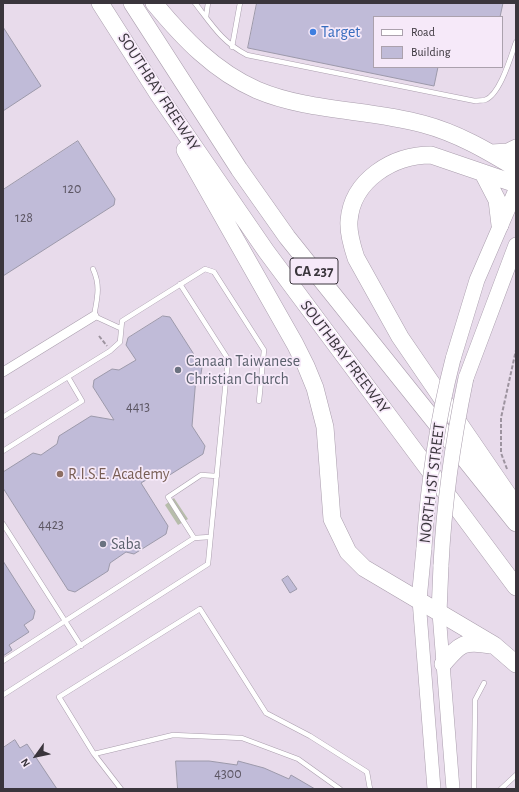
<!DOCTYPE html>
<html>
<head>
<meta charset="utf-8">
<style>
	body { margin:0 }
	#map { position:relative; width:519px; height:792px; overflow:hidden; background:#e8dbeb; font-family:"Alegreya Sans",sans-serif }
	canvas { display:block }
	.frame { position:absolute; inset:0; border:4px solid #3a353c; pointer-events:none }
	.legend { position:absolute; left:373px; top:16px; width:130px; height:52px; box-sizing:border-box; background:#f6e9f9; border:1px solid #aba1ad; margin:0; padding:5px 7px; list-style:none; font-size:12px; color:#3a353c }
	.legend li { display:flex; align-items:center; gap:8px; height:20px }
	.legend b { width:20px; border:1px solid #aba1ad }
	.north { position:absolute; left:16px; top:736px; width:40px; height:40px; -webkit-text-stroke:3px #f6e9f9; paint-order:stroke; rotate:237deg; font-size:11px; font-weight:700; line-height:16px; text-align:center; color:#3a353c }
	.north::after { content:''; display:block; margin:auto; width:14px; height:18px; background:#3a353c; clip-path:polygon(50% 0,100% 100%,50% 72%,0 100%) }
</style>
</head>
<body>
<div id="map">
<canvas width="519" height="792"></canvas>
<div class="frame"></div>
<ul class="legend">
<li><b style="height:5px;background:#fff"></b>Road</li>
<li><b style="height:11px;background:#c0bbd8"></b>Building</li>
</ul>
<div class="north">N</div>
</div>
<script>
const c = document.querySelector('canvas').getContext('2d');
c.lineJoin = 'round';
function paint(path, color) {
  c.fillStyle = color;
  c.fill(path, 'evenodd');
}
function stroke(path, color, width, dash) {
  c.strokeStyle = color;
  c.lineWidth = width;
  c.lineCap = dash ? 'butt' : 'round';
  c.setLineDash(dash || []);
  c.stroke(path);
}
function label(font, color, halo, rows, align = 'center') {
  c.font = font + ' "Alegreya Sans",sans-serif';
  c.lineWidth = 3.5;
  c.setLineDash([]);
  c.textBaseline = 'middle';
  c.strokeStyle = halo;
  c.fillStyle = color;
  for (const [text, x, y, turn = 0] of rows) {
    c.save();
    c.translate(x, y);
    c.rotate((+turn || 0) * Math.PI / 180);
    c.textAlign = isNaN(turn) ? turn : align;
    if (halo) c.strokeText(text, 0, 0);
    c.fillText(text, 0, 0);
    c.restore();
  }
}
const green = new Path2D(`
	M 174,498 L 188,519 L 178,525 L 165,505 Z`);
const building = new Path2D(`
	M 257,3 L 503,3 L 500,17 L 374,17 L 374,67 L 438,67 L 434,86 L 248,48 Z
	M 3,27 L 41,86 L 3,111 Z
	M 78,141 L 115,199 L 114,205 L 3,276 L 3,190 Z
	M 163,316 L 170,317 L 202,367 L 201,374 L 196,377 L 192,426 L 205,446 L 203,454 L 168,476 L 156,474 L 141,483 L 168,526 L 166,534 L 134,554 L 126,552 L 110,563 L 108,571 L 75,592 L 68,590 L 3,488 L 3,472 L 33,453 L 41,455 L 57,444 L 59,436 L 91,416 L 114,420 L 93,387 L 94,380 L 112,369 L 119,370 L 136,360 L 126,345 L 128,338 Z
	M 3,561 L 35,611 L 33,619 L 24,625 L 29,632 L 9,645 L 12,650 L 3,656 Z
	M 288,576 L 297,589 L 290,593 L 282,580 Z
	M 15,740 L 20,748 L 27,744 L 57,789 L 3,789 L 3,748 Z
	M 176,761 L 209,761 L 237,765 L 238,761 L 264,768 L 289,779 L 291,775 L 315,789 L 178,789 Z`);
const path = new Path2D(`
	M 99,336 L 107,346
	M 507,469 L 501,453 L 501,418 L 516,350`);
const lane = new Path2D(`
	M 195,3 C 212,25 222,42 247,55 L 475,101 C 478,100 482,101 485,100 C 500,95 511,56 516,42
	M 206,17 L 208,3
	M 232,47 L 240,3
	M 93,269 C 101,286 97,299 94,316 L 120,328
	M 3,417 L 110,351 L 120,342 L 122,321 L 205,269 L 214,272 L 264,350 L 259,401
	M 3,451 L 82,401 L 68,377
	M 3,524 L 81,646
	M 194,538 L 168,497 L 201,475 L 217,476
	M 3,661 L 194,538 L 210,537
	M 3,695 L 208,564 L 228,359 L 180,284
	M 94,754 L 173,735 L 242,738 L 298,759 L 340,789
	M 121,789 L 94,754 L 59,697 L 200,609 L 266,713 L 310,736 L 367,772 L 370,789
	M 474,789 L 475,700 L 484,683
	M 501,789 L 516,775`);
const street = new Path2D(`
	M 3,372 L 94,316`);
const secondary = new Path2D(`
	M 419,600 L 434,789
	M 439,613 L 453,789`);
const primary = new Path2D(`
	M 453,359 L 477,280 L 516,190
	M 466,378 L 516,245
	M 419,600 L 424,548
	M 439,613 L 441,565`);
const highway = new Path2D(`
	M 100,3 L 158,94 L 266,251 L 516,587
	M 132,3 L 239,169 L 287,237 L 516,523
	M 154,3 C 183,38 214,71 257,90 C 309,112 369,109 423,124 C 457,133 486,150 516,168
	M 185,150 L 295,344 L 306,366 L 315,388 L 325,427 L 332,519 L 348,552 L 364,568 L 494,645 L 516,664
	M 492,153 L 508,152 L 516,148
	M 483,173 L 497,200 L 500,225
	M 515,505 L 400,337 L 356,258 C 352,246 348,233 349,221 C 352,180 393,155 431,155 L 516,184
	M 443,664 C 460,644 464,640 490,645`);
const primaryBridge = new Path2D(`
	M 424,548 C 428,484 437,421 453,359
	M 441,565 C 444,502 453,440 466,378`);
const markers = [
	[313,32,4,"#3f7fe0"],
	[178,370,4,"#6b7280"],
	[60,474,4,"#8d6e63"],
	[103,544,4,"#6b7280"]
];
const numberNames = [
	["120",72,189],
	["128",24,218],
	["4413",138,407],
	["4423",51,525],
	["4300",228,774]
];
const shields = [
	[314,271,48]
];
const shieldNames = [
	["CA 237",314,271]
];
const shopNames = [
	["Target",321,32]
];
const streetNames = [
	["SOUTHBAY FREEWAY",159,92,57],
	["SOUTHBAY FREEWAY",345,357,53],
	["NORTH 1ST STREET",432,483,-83]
];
const worshipNames = [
	["Canaan Taiwanese",186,361],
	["Christian Church",186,379],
	["Saba",111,544]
];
const educationNames = [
	["R.I.S.E. Academy",68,474]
];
paint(green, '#b7bdab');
paint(building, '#c0bbd8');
stroke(building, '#9c99aa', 1);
stroke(lane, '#aa9ead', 5.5);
stroke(street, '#aa9ead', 10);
stroke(secondary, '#aa9ead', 14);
stroke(primary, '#aa9ead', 16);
stroke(highway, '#aa9ead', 18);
stroke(path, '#9d939f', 2, [4, 2]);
stroke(lane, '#fff', 4.5);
stroke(street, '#fff', 9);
stroke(secondary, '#fff', 13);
stroke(primary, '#fff', 15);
stroke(highway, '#fff', 17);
stroke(primaryBridge, '#aa9ead', 16, []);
stroke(primaryBridge, '#fff', 15);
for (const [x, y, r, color] of markers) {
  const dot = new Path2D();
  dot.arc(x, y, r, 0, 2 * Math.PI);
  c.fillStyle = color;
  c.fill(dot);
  stroke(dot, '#f6e9f9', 1.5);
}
label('14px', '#5c5663', null, numberNames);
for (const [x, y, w] of shields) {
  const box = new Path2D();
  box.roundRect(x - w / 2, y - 13, w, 26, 3);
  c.fillStyle = '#f6e9f9';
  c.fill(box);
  stroke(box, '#3a353c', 1);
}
label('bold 15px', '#3a353c', null, shieldNames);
label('16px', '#366cbe', '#f6e9f9', shopNames, 'left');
label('16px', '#3a353c', '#f6e9f9', streetNames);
label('16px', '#5b616d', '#f6e9f9', worshipNames, 'left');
label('16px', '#785e54', '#f6e9f9', educationNames, 'left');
</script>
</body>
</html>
